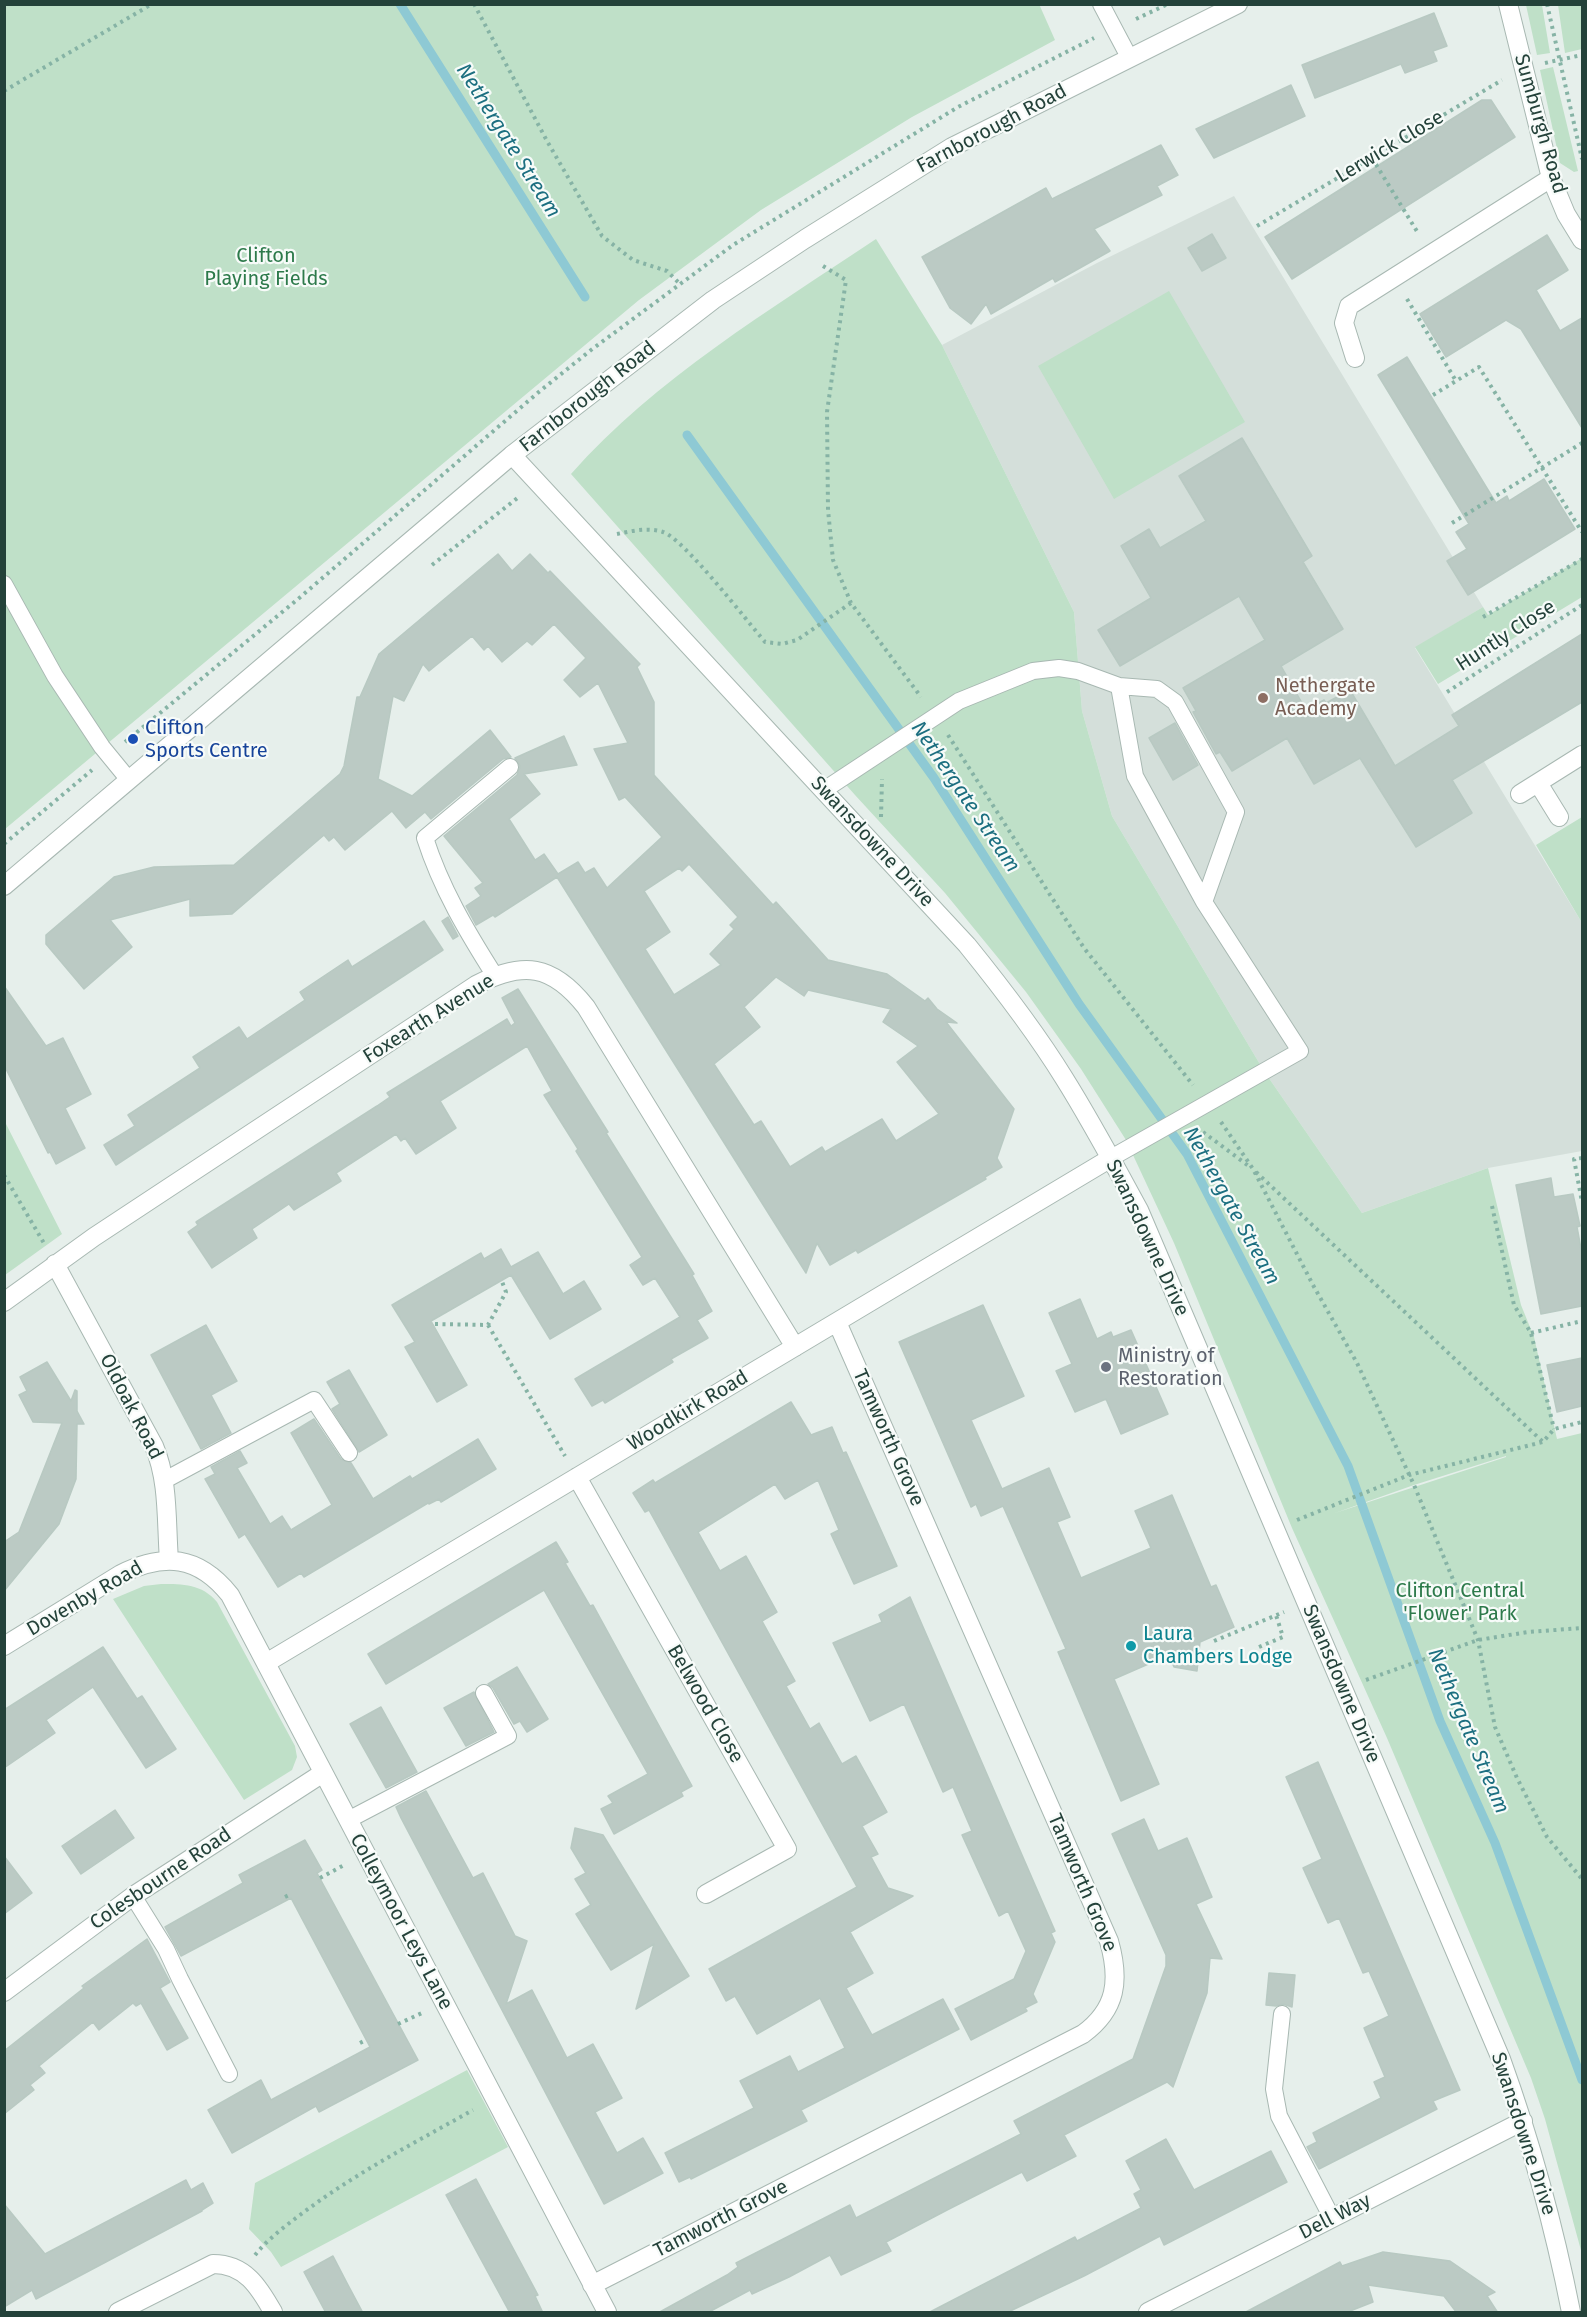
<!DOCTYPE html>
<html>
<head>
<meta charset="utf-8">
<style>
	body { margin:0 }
	#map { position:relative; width:1587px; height:2317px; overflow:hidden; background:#e6efeb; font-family:"Fira Sans",sans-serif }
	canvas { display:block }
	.frame { position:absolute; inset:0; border:6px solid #24423a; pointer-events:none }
</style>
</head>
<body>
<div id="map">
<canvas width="1587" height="2317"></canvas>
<div class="frame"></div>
</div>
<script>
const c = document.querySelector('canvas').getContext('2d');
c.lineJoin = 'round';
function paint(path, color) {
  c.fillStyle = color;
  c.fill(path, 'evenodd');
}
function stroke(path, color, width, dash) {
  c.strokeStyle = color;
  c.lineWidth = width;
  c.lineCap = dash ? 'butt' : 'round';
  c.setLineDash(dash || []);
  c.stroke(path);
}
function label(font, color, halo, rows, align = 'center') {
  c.font = font + ' "Fira Sans",sans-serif';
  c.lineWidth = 4.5;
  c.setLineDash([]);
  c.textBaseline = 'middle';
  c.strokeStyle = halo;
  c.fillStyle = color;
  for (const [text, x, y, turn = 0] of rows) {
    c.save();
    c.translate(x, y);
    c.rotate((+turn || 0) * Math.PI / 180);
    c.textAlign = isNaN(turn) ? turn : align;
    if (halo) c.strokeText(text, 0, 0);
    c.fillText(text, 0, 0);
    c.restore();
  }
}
const built = new Path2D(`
	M 1234,196 L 1483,607 L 1415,648 L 1582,923 L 1582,1151 L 1488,1168 L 1362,1213 L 1264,1071 L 1112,816 L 1082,711 L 1074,612 L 942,345 L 1097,263 Z`);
const green = new Path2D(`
	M 1039,4 L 1055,40 L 912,117 L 761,210 L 639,300 L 5,829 L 4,5 Z
	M 1526,5 L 1542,5 L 1550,53 L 1537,55 Z
	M 1558,5 L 1582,5 L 1582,49 L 1565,53 Z
	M 1553,67 L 1578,171 L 1574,172 L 1560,163 L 1540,70 Z
	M 876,239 L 942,345 L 1074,612 L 1082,711 L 1112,816 L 1264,1071 L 1362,1213 L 1488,1168 L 1521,1305 L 1534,1337 L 1557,1439 L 1582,1433 L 1582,2254 L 1545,2119 L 1531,2078 L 1387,1738 L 1292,1528 L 1174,1243 L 1126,1140 L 1081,1069 L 1026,992 L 945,893 L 855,795 L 571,474 C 656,378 770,310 876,239 ZM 1506,1456 L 1506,1457 L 1335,1513 L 1414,1485 Z
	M 1169,291 L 1245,422 L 1114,499 L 1038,366 Z
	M 1582,558 L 1582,597 L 1438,684 L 1415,647 L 1483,607 L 1488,615 Z
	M 1582,817 L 1582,923 L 1536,845 Z
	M 5,1122 L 62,1234 L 5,1275 L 4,1275 Z
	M 161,1584 C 183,1584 202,1584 217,1602 L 295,1746 L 297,1757 L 292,1770 L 244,1800 L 113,1599 L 144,1586 Z
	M 467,2070 L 508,2147 L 281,2267 L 271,2252 L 249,2229 L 255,2183 Z`);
const stream = new Path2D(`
	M 400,4 L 585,297
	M 687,435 L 934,778 L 1079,1004 L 1187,1154 L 1348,1466 L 1440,1721 L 1495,1843 L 1582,2080`);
const building = new Path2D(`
	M 1434,13 L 1447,46 L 1433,51 L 1437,61 L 1405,73 L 1401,64 L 1315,98 L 1302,65 Z
	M 1291,85 L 1305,116 L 1214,158 L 1196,129 Z
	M 1482,100 L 1491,100 L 1515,137 L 1292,279 L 1265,237 Z
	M 1161,145 L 1178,175 L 1157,186 L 1162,195 L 1094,229 L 1110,251 L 1055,282 L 1053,278 L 991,314 L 986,304 L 971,324 L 950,308 L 922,257 L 1046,188 L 1052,199 Z
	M 1212,234 L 1226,258 L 1202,271 L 1188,248 Z
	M 1547,235 L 1568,270 L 1536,290 L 1560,331 L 1582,318 L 1582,428 L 1521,329 L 1506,320 L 1446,357 L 1420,314 Z
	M 1407,357 L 1496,503 L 1507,496 L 1509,501 L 1544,479 L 1575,529 L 1468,595 L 1447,561 L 1467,549 L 1456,532 L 1469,524 L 1378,375 Z
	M 1242,438 L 1312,556 L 1303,562 L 1343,629 L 1281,666 L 1306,710 L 1324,700 L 1326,703 L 1350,690 L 1395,766 L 1459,726 L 1452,715 L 1582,634 L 1582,702 L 1452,780 L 1472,813 L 1416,847 L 1360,758 L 1314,784 L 1287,738 L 1232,771 L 1220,752 L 1216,754 L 1193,712 L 1196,711 L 1183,688 L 1265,640 L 1239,596 L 1120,666 L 1098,630 L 1151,598 L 1121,546 L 1149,529 L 1160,548 L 1206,521 L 1179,476 Z
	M 498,554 L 512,571 L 530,554 L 548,573 L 550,571 L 640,664 L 637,667 L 654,702 L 654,775 L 773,905 L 776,902 L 828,960 L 887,974 L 925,1001 L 928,998 L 937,1009 L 957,1023 L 946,1022 L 1014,1109 L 997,1158 L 1002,1167 L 985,1177 L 986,1179 L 858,1253 L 856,1250 L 830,1265 L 817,1243 L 806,1273 L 557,877 L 495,917 L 493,915 L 476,925 L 466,906 L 481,896 L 475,888 L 483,883 L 444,836 L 517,775 L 520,766 L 515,758 L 564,736 L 577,765 L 524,774 L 540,794 L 509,819 L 535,860 L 544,854 L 558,874 L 578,862 L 585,873 L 594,868 L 607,888 L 662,837 L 625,797 L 619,800 L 594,749 L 628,743 L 598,683 L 580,697 L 564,680 L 586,658 L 554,624 L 532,645 L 527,641 L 502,662 L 488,646 L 484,650 L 472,636 L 429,671 L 423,664 L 404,701 L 393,696 L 378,779 L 412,796 L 490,730 L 511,757 L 503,759 L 431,819 L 425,812 L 406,828 L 392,811 L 345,850 L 334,837 L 329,841 L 324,835 L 232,914 L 190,916 L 190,899 L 110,920 L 132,947 L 84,989 L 46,944 L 46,935 L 114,877 L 154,867 L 234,865 L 340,774 L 344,766 L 357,697 L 360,697 L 379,654 ZM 689,864 L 738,917 L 730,925 L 734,929 L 710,954 L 721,965 L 674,995 L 645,949 L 670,932 L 644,891 L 679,868 L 682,871 ZM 776,977 L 804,996 L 808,990 L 891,1009 L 883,1022 L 918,1046 L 897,1062 L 939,1114 L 896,1141 L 882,1119 L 825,1152 L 822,1147 L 790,1167 L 761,1121 L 754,1125 L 714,1064 L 760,1027 L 744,1007 Z
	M 1175,723 L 1198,765 L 1173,780 L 1149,738 Z
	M 448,917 L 458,936 L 453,939 L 442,921 Z
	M 424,921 L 443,950 L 116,1165 L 104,1145 L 135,1126 L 128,1115 L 200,1068 L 193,1057 L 239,1027 L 247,1039 L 305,1000 L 300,992 L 348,960 L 352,967 Z
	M 4,986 L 46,1046 L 63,1038 L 91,1094 L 65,1108 L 85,1148 L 56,1164 L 50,1152 L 48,1153 L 4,1065 Z
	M 518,989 L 608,1132 L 606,1133 L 694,1274 L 692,1275 L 712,1311 L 697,1320 L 708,1338 L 671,1359 L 673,1362 L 605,1403 L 603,1400 L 592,1406 L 575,1379 L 680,1317 L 655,1278 L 643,1285 L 630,1265 L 642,1257 L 576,1151 L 578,1149 L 544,1095 L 552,1091 L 527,1046 L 440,1101 L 456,1128 L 416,1154 L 405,1138 L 401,1141 L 396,1134 L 336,1173 L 341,1181 L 294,1210 L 289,1204 L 252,1229 L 257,1238 L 212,1268 L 188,1232 L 198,1225 L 196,1222 L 377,1106 L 390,1097 L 387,1093 L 507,1019 L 511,1026 L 515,1023 L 502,998 Z
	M 1551,1178 L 1554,1197 L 1573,1194 L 1580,1226 L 1577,1227 L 1582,1254 L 1582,1306 L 1541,1314 L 1516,1185 Z
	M 501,1249 L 511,1267 L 538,1252 L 563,1294 L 584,1281 L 601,1309 L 550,1339 L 511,1275 L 431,1321 L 467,1385 L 437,1402 L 405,1347 L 415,1342 L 392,1305 L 481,1253 L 484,1259 Z
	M 1080,1299 L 1097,1339 L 1111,1332 L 1113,1337 L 1131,1330 L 1168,1414 L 1121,1434 L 1106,1399 L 1075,1412 L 1056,1371 L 1072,1364 L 1049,1313 Z
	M 983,1305 L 1024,1396 L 971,1420 L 1002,1489 L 1049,1468 L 1070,1517 L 1057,1522 L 1081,1578 L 1151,1548 L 1135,1511 L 1172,1495 L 1211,1587 L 1216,1585 L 1234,1627 L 1200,1642 L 1197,1671 L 1174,1667 L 1169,1655 L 1114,1679 L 1159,1784 L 1121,1801 L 1058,1652 L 1066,1649 L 1003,1506 L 981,1516 L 976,1504 L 971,1507 L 899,1342 Z
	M 206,1325 L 237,1381 L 211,1395 L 231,1433 L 201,1449 L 151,1355 Z
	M 1582,1358 L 1582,1406 L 1557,1412 L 1547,1365 Z
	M 47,1362 L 71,1401 L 75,1390 L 77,1391 L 77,1411 L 84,1424 L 77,1424 L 76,1479 L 59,1524 L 4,1591 L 4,1542 L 19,1532 L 62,1423 L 33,1422 L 19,1395 L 27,1391 L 20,1377 Z
	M 349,1370 L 387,1435 L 359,1452 L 332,1409 L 340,1404 L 327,1382 Z
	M 791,1402 L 811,1435 L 832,1427 L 843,1453 L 846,1452 L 897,1566 L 854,1584 L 831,1534 L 839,1530 L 818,1480 L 785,1499 L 775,1484 L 698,1532 L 720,1571 L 746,1556 L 777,1612 L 762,1621 L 795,1681 L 786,1686 L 810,1729 L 819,1723 L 842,1764 L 856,1756 L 887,1812 L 862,1826 L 878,1854 L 871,1857 L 888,1888 L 913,1896 L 850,1932 L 873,1973 L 846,1988 L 872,2035 L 943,1999 L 959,2029 L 801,2110 L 807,2121 L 691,2179 L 690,2177 L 679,2182 L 665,2153 L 754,2108 L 740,2081 L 790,2056 L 798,2072 L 845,2048 L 820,1998 L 757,2034 L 735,1996 L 726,2001 L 709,1969 L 857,1887 L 649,1510 L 645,1512 L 633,1493 L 653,1480 L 655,1483 Z
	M 314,1419 L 341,1459 L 351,1463 L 373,1499 L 410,1476 L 412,1479 L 478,1439 L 496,1469 L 441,1502 L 439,1499 L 429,1504 L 428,1503 L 304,1577 L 301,1573 L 278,1587 L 245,1534 L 239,1538 L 205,1479 L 215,1474 L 211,1467 L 240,1451 L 247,1463 L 237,1468 L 270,1524 L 282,1516 L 291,1530 L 332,1505 L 291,1433 Z
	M 556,1542 L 568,1562 L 565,1563 L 590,1606 L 593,1605 L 692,1786 L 681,1792 L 683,1796 L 614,1834 L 601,1809 L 613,1803 L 608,1796 L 648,1774 L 544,1590 L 386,1684 L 368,1654 Z
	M 910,1597 L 1055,1931 L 1051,1933 L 1055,1942 L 1033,1994 L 1037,2002 L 1025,2008 L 1027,2011 L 971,2040 L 955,2009 L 1014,1979 L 1026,1951 L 1008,1911 L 999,1916 L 962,1835 L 972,1831 L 953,1787 L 943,1792 L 904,1704 L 870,1721 L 833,1643 L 882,1622 L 879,1615 Z
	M 103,1647 L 137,1699 L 142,1696 L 176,1749 L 146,1768 L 93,1687 L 46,1720 L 55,1733 L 4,1768 L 4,1710 Z
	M 517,1667 L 548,1719 L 527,1732 L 520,1721 L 514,1724 L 493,1688 L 488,1684 Z
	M 474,1692 L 494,1732 L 466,1746 L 444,1708 Z
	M 381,1707 L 417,1772 L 386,1788 L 350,1724 Z
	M 1318,1762 L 1460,2090 L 1433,2101 L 1437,2109 L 1319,2169 L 1307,2147 L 1317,2142 L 1313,2133 L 1381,2098 L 1374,2082 L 1385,2077 L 1364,2028 L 1389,2016 L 1369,1971 L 1363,1973 L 1339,1918 L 1328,1923 L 1303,1868 L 1322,1859 L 1286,1777 Z
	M 426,1791 L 473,1878 L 483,1873 L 515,1936 L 527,1941 L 506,2004 L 532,1990 L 567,2058 L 593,2044 L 622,2098 L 595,2112 L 617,2153 L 643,2138 L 663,2173 L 604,2204 L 401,1818 L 396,1807 Z
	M 115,1810 L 134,1838 L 81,1874 L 62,1846 Z
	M 1144,1819 L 1158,1851 L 1187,1838 L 1212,1897 L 1196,1904 L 1222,1959 L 1210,1958 L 1207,1993 L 1173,2087 L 1167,2082 L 1064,2135 L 1076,2156 L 1027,2181 L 1022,2172 L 949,2209 L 886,2242 L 891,2251 L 841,2275 L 830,2255 L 789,2277 L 752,2294 L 750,2290 L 707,2313 L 658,2313 L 727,2275 L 738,2267 L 736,2263 L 850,2205 L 856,2218 L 1021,2134 L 1014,2121 L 1133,2059 L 1166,1966 L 1166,1955 L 1112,1834 Z
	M 575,1828 L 603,1835 L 689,1976 L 636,2009 L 654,1944 L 611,1970 L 576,1914 L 591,1905 L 575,1879 L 586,1873 L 571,1848 Z
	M 305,1840 L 322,1870 L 317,1873 L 418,2060 L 319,2112 L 316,2106 L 232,2153 L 208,2110 L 261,2080 L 271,2100 L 370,2047 L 291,1898 L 181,1956 L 165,1927 L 243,1883 L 239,1875 Z
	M 4,1856 L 32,1893 L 4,1914 Z
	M 147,1939 L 170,1982 L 160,1988 L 188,2038 L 167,2050 L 141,2003 L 136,2006 L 133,2003 L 99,2030 L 93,2022 L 39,2066 L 45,2073 L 30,2085 L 34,2090 L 4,2114 L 4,2051 L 84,1988 L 82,1986 Z
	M 1269,1973 L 1295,1975 L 1292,2007 L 1283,2004 L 1276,2006 L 1266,2005 Z
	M 1166,2139 L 1194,2190 L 1271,2151 L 1287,2182 L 1164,2245 L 1160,2236 L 1084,2276 L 1006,2313 L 928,2313 L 1075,2237 L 1077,2241 L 1141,2208 L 1134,2194 L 1141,2190 L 1126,2161 Z
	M 476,2179 L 538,2295 L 535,2296 L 543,2313 L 510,2313 L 446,2195 Z
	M 186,2180 L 191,2190 L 203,2183 L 213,2203 L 202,2210 L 202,2211 L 36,2299 L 32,2290 L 4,2307 L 4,2204 L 45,2254 Z
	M 1383,2252 L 1450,2261 L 1495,2292 L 1487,2296 L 1498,2313 L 1457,2313 L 1444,2296 L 1368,2285 L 1373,2302 L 1345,2313 L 1244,2313 L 1340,2262 L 1342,2266 Z
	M 333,2256 L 347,2283 L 363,2313 L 326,2313 L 304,2272 Z`);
const path = new Path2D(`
	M 474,4 L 547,141 L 602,236 L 633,260 L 667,271 L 680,284
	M 1547,4 L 1582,159
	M 1136,19 L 1168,4
	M 1545,63 L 1582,55
	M 4,91 L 152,4
	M 1372,158 L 1418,233
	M 1257,226 L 1502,80
	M 823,266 L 846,280 L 827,412 L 828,510 L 833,560 L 851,603
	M 1407,299 L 1456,381
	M 1433,395 L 1479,367 L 1582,532
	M 1452,523 L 1582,443
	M 617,534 C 632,531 648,527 663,532 C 683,538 747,621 765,642 L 782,644 L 797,640 L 851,603 L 921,697
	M 432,565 L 520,496
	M 1483,617 L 1582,559
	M 1447,692 L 1582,605
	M 948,735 L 1084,948 L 1193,1085
	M 125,742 L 298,599 L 540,391 L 591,350 L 733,245 L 958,107 L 1094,38
	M 881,817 L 882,779
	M 4,844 L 92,770
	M 1221,1122 L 1253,1169 L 1313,1285 L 1357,1363 L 1414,1485 L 1478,1640 L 1495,1727 L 1517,1778 L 1547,1837 L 1582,1879
	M 1203,1132 L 1250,1167
	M 1582,1158 L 1574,1159 L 1582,1202
	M 1256,1172 L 1543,1442
	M 4,1175 L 45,1245
	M 1492,1206 L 1514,1305 L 1531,1333 L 1554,1429
	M 435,1324 L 488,1325 L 506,1292 L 501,1279
	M 488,1325 L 565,1456
	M 1531,1333 L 1582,1321
	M 1297,1520 L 1409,1475 L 1543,1442 L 1554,1429 L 1582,1422
	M 1214,1641 L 1284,1612
	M 1259,1647 L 1283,1637 L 1276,1615
	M 1366,1680 L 1478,1640 L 1528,1632 L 1582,1628
	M 320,1878 L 346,1864
	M 285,1897 L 289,1895
	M 398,2024 L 424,2012
	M 360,2043 L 366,2040
	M 255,2255 C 268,2239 284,2227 300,2215 C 354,2174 414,2143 473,2110`);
const service = new Path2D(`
	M 1101,4 L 1129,57
	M 4,584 L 55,676 L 102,747 L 129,780
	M 824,790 L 959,701 L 1033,671 L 1059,668 L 1078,671 L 1119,686 L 1157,689 L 1175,702 L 1236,812 L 1204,902
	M 495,976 C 467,932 441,888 425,838 L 510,767
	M 1111,1158 L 1300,1051 L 1204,902 L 1135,776 L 1119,686
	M 165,1480 L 314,1400 L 349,1453
	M 348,1820 L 508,1736 L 484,1693
	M 133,1896 L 166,1949 L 180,1979 L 229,2074
	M 1282,2014 L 1274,2089 L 1279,2116 L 1332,2218`);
const minor = new Path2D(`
	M 1508,4 L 1551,178 L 1566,214 L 1582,240
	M 1355,358 L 1344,323 L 1349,306 L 1551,178
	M 512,455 L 967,945 C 1001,987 1035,1031 1064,1078 C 1091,1121 1115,1166 1139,1210 L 1501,2059 C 1531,2142 1554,2226 1571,2312
	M 1538,783 L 1559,817
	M 1520,794 L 1582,755
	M 55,1264 L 154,1446 C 169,1481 166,1522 169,1560
	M 4,1302 L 94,1237 L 476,985 C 523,961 552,964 586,1007 L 795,1347
	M 577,1477 L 787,1849 L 706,1894
	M 4,1646 L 121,1574 C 164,1553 198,1555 230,1595 L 607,2312
	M 266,1663 L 1111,1158
	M 4,1992 L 133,1896 L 323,1773
	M 592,2285 L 1083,2034 C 1117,2009 1120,1980 1109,1941 L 837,1322
	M 118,2312 L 213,2264 C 245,2264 259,2287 273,2312
	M 1148,2312 L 1523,2121`);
const tertiary = new Path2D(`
	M 4,886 L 512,455 L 713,300 L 805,239 L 952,147 L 1238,4`);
const markers = [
	[1263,698,6,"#8d6e63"],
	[133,739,6,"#1a4fb4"],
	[1106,1367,6,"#6b7280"],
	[1131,1646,6,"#0f9aa8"]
];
const streetNames = [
	["Sumburgh Road",1540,124,74],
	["Farnborough Road",992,129,-28],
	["Lerwick Close",1390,147,-31],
	["Farnborough Road",588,397,-38],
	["Huntly Close",1506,636,-33],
	["Swansdowne Drive",872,842,47],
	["Foxearth Avenue",429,1019,-32],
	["Swansdowne Drive",1147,1238,65],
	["Oldoak Road",131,1407,63],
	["Woodkirk Road",688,1411,-31],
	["Tamworth Grove",888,1438,66],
	["Dovenby Road",85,1599,-30],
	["Swansdowne Drive",1341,1684,67],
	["Belwood Close",705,1704,60],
	["Colesbourne Road",161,1879,-34],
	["Tamworth Grove",1082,1883,67],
	["Colleymoor Leys Lane",401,1922,62],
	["Swansdowne Drive",1523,2134,72],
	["Dell Way",1335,2217,-27],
	["Tamworth Grove",721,2219,-27]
];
const parkNames = [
	["Clifton",266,256],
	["Playing Fields",266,279],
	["Clifton Central",1460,1591],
	["'Flower' Park",1460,1614]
];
const educationNames = [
	["Nethergate",1275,686],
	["Academy",1275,709]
];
const transitNames = [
	["Clifton",145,728],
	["Sports Centre",145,751]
];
const worshipNames = [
	["Ministry of",1118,1356],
	["Restoration",1118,1379]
];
const cultureNames = [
	["Laura",1143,1634],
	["Chambers Lodge",1143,1657]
];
const waterNames = [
	["Nethergate Stream",508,141,58],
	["Nethergate Stream",965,797,56],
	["Nethergate Stream",1231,1206,61],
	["Nethergate Stream",1468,1731,67]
];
paint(built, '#d4dfda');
paint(green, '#bfe0c8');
stroke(stream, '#8ec9d4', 9);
paint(building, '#bbcac4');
stroke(building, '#b8c9c2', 1.5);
stroke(service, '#a8b8b2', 18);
stroke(minor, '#a8b8b2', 20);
stroke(tertiary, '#a8b8b2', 20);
stroke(path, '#86b3a5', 4, [3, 4.5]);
stroke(service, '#fff', 16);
stroke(minor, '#fff', 18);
stroke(tertiary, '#fff', 18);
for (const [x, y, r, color] of markers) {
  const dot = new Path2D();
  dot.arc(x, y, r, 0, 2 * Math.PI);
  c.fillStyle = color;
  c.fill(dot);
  stroke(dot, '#f7fbf9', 2);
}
label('20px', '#24423a', '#f7fbf9', streetNames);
label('20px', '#2d7a4b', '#f7fbf9', parkNames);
label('20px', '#785e54', '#f7fbf9', educationNames, 'left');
label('20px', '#164399', '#f7fbf9', transitNames, 'left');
label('20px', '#5b616d', '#f7fbf9', worshipNames, 'left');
label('20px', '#0d838f', '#f7fbf9', cultureNames, 'left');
label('italic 21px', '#1c6f80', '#f7fbf9', waterNames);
</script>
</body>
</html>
